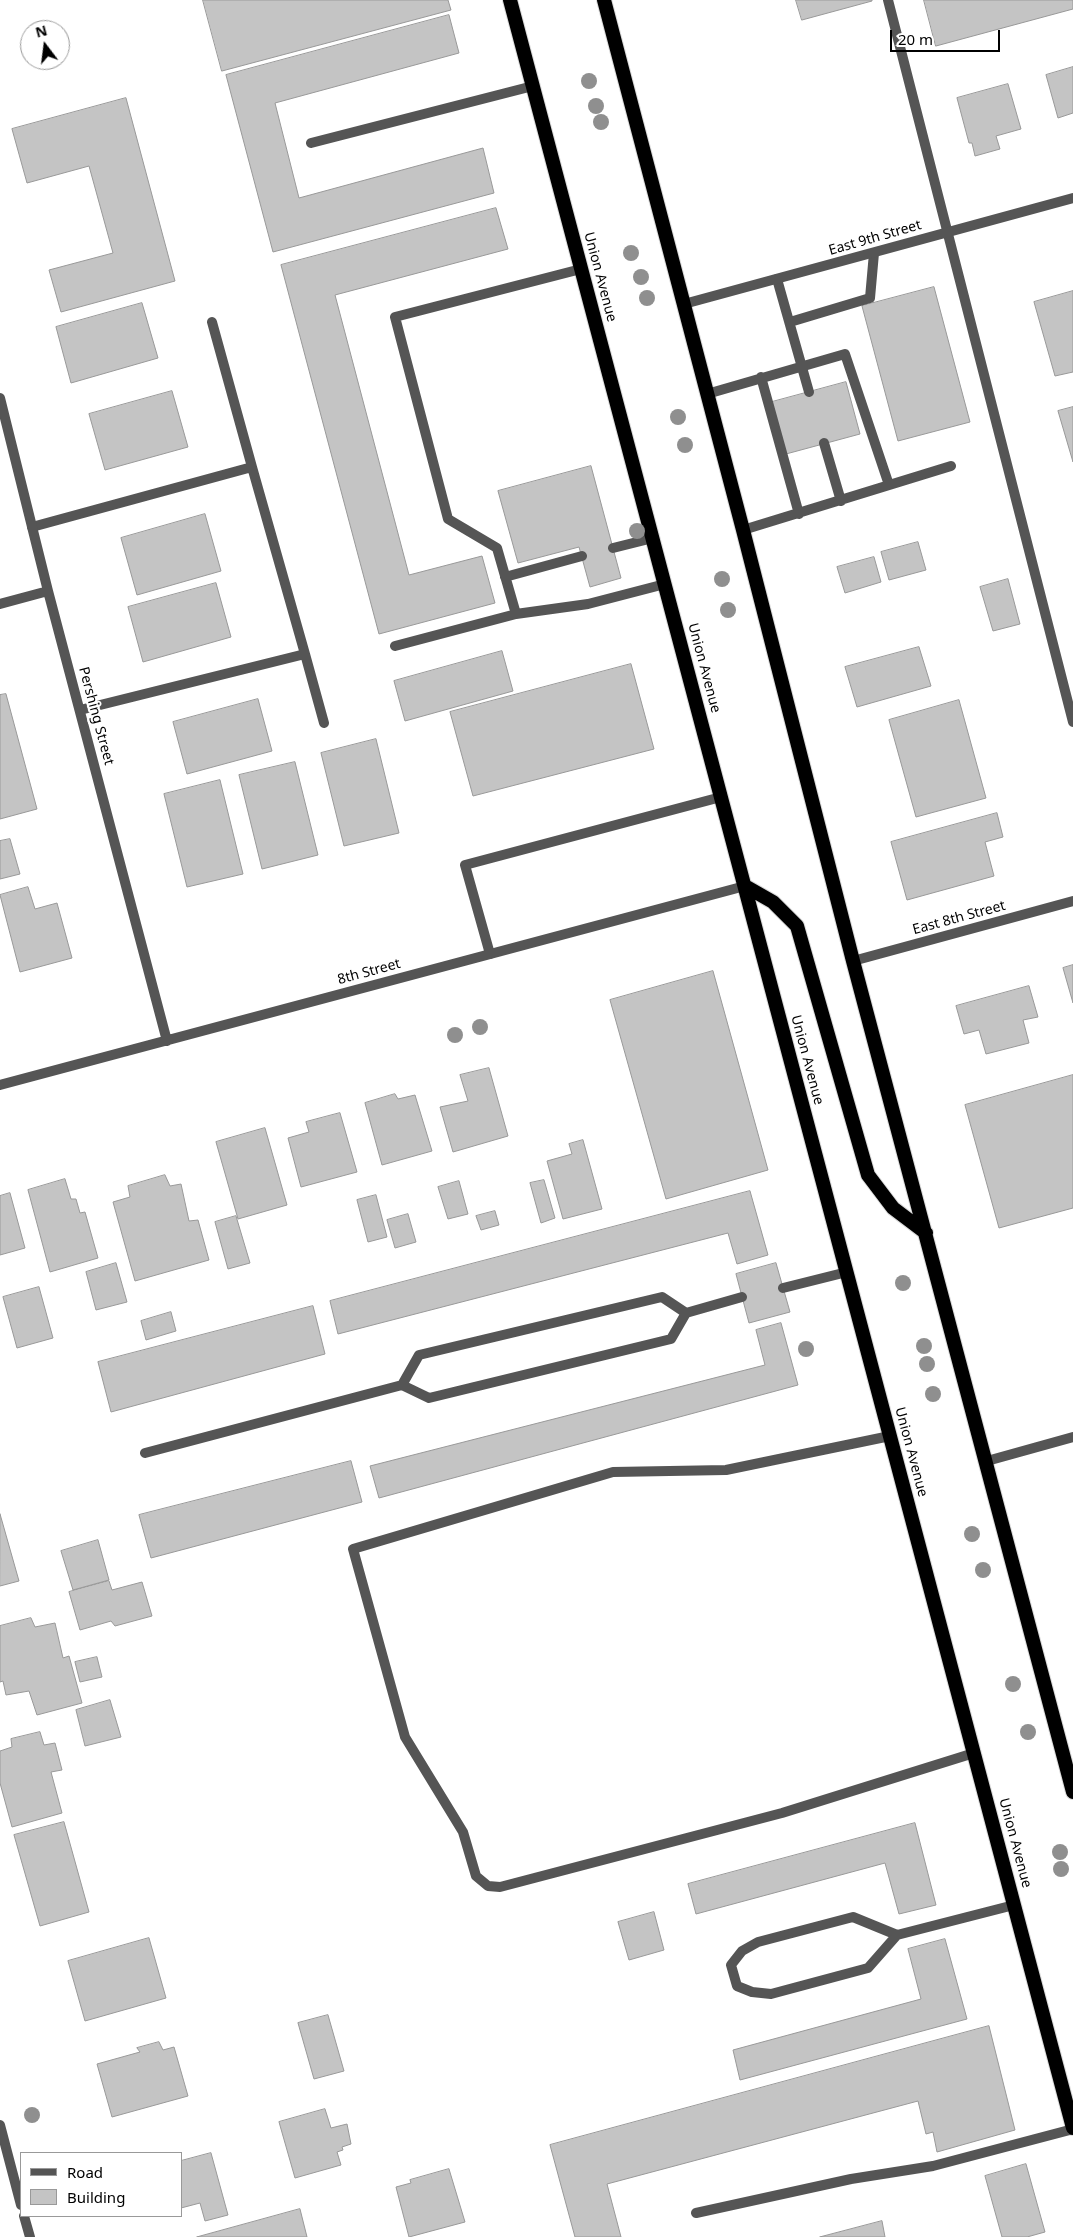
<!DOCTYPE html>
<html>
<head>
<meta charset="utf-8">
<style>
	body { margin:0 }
	#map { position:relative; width:1073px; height:2237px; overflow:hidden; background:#fff; font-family:"Noto Sans",sans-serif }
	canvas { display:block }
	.legend { position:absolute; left:20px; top:2152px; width:162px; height:65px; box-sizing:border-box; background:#fff; border:1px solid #999; margin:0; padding:6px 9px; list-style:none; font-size:15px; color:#000 }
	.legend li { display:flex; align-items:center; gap:10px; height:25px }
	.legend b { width:25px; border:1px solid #999 }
	.north { position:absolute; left:20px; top:20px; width:50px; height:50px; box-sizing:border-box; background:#fff; border:1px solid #999; border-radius:50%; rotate:345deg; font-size:14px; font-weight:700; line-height:20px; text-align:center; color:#000 }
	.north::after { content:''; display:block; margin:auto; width:18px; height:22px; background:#000; clip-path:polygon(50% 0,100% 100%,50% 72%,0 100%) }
	.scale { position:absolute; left:890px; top:30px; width:110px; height:22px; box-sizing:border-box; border:2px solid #000; border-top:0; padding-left:6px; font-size:15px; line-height:18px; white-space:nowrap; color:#000; -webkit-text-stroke:4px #fff; paint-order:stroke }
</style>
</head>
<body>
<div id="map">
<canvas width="1073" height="2237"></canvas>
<ul class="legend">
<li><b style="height:6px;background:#555"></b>Road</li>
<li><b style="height:14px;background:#c4c4c4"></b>Building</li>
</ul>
<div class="north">N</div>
<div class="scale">20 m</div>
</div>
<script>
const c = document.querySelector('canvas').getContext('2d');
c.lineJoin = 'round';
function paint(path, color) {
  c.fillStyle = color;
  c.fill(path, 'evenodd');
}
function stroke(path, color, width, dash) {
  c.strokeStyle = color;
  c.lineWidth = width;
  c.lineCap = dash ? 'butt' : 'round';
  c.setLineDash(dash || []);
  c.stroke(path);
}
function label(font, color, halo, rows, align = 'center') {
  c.font = font + ' "Noto Sans",sans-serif';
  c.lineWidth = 4.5;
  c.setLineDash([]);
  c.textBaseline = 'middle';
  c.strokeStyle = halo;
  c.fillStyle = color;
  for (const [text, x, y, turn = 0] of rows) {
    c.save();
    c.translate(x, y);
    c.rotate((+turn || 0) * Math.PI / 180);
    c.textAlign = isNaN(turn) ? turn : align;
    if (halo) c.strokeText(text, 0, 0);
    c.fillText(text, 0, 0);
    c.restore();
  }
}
const building = new Path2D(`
	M 203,0 L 448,0 L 451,10 L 222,71 Z
	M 796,0 L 872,0 L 872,1 L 802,20 Z
	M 924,0 L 1073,0 L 1073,9 L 936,46 Z
	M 449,15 L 459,53 L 275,103 L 299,198 L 483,148 L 494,193 L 273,252 L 226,75 Z
	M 1073,67 L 1073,113 L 1058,118 L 1046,75 Z
	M 1008,84 L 1021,129 L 996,136 L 1000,149 L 975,156 L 972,143 L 969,143 L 957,98 Z
	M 126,98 L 175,281 L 61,312 L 49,270 L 113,253 L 89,166 L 27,183 L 12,129 Z
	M 496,208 L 508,249 L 335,295 L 409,575 L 482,556 L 495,603 L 379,634 L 281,265 Z
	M 934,287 L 970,422 L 898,441 L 862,306 Z
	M 1073,291 L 1073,372 L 1055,376 L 1034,302 Z
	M 142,303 L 158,358 L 71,383 L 56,327 Z
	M 846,382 L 860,434 L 786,454 L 772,402 Z
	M 172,391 L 188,447 L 105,470 L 89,414 Z
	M 1073,407 L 1073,462 L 1058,411 Z
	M 591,466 L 621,578 L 590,587 L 579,547 L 518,563 L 498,491 Z
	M 205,514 L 221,571 L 137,595 L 121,538 Z
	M 918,542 L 926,570 L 889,580 L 881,552 Z
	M 874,557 L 881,582 L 845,593 L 837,567 Z
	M 1008,579 L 1020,624 L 993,631 L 980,587 Z
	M 216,583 L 231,637 L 143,662 L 128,607 Z
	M 919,647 L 931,686 L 857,707 L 845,667 Z
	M 502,651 L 513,691 L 405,721 L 394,681 Z
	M 631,664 L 654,749 L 473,796 L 450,712 Z
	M 6,694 L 37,809 L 0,819 L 0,695 Z
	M 258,699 L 272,751 L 187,774 L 173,722 Z
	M 959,700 L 986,798 L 916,817 L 889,720 Z
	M 376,739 L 399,833 L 344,846 L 321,753 Z
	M 295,762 L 318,855 L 262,869 L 239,775 Z
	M 220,780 L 243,874 L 187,887 L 164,794 Z
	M 997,813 L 1003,837 L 985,842 L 994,876 L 907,900 L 891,842 Z
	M 10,839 L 20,874 L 0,879 L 0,841 Z
	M 28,887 L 35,909 L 57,903 L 72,958 L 20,972 L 0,895 Z
	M 1073,965 L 1073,1003 L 1063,968 Z
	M 713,971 L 768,1170 L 666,1199 L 610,1000 Z
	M 1029,986 L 1038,1017 L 1023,1020 L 1029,1043 L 986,1054 L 979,1030 L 964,1034 L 956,1006 Z
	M 489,1068 L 508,1136 L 453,1152 L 440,1107 L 468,1101 L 460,1075 Z
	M 1073,1075 L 1073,1208 L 999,1228 L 965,1105 Z
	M 395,1094 L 398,1099 L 415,1095 L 432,1151 L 382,1165 L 365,1103 Z
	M 340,1113 L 357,1172 L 301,1187 L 288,1138 L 309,1132 L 306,1122 Z
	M 265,1128 L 287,1205 L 238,1219 L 216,1142 Z
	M 583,1140 L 602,1209 L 563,1219 L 547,1161 L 572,1154 L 569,1144 Z
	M 165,1175 L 170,1186 L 181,1184 L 189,1221 L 198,1220 L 209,1260 L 135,1281 L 113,1202 L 130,1197 L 128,1186 Z
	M 65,1179 L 71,1199 L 76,1199 L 80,1213 L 85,1212 L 98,1258 L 50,1272 L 28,1190 Z
	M 544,1180 L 555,1218 L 541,1223 L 530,1183 Z
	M 459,1181 L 468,1214 L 448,1219 L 438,1187 Z
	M 750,1191 L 768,1255 L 737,1264 L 728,1233 L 338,1334 L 330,1301 Z
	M 10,1193 L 25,1248 L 0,1255 L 0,1196 Z
	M 376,1195 L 387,1237 L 368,1242 L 357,1200 Z
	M 495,1211 L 499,1225 L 481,1230 L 476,1216 Z
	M 408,1214 L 416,1242 L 395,1248 L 387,1220 Z
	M 236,1216 L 250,1263 L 228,1269 L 215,1222 Z
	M 116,1263 L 127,1302 L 96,1310 L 86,1272 Z
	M 776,1263 L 790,1312 L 749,1323 L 736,1274 Z
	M 39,1287 L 53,1338 L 17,1348 L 3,1297 Z
	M 313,1306 L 325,1354 L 111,1412 L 98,1362 Z
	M 171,1312 L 176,1331 L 146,1340 L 141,1321 Z
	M 781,1323 L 798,1385 L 379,1498 L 370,1466 L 765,1365 L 756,1330 Z
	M 351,1461 L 362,1502 L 151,1558 L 139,1515 Z
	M 0,1514 L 19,1581 L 0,1586 Z
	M 98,1540 L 109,1580 L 73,1590 L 61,1551 Z
	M 109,1581 L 112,1590 L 142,1582 L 152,1616 L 115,1626 L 111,1621 L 80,1630 L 69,1592 Z
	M 31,1618 L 35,1627 L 55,1623 L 63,1658 L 69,1656 L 82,1703 L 37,1715 L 29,1691 L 6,1695 L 3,1681 L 0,1682 L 0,1626 Z
	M 97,1657 L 102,1677 L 80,1682 L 75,1662 Z
	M 110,1700 L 121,1737 L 85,1746 L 76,1710 Z
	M 40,1732 L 44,1745 L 55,1743 L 62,1770 L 51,1772 L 62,1813 L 12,1827 L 0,1783 L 0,1751 L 12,1747 L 11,1739 Z
	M 64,1822 L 89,1912 L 40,1926 L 14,1835 Z
	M 915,1823 L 936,1905 L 899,1914 L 885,1863 L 696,1914 L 688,1884 Z
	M 654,1912 L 664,1950 L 629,1960 L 618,1922 Z
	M 149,1938 L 166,1998 L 85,2021 L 68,1961 Z
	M 945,1939 L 967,2019 L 740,2080 L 733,2050 L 921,1999 L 908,1949 Z
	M 328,2015 L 344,2071 L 314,2079 L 298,2023 Z
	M 989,2026 L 1015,2130 L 937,2152 L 933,2132 L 926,2134 L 918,2101 L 607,2184 L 621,2237 L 575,2237 L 550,2145 Z
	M 159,2042 L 163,2050 L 174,2047 L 188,2096 L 112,2117 L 97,2064 L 140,2052 L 137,2048 Z
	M 325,2109 L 331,2128 L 347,2124 L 351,2144 L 342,2147 L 343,2150 L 337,2152 L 341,2165 L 295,2178 L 279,2122 Z
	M 211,2153 L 228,2215 L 205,2221 L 200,2203 L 181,2208 L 181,2161 Z
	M 1026,2164 L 1045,2232 L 1027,2237 L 1002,2237 L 985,2176 Z
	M 449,2169 L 465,2222 L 409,2237 L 396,2187 L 411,2183 L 410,2180 Z
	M 300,2209 L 307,2237 L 197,2237 Z
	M 882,2221 L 885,2237 L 820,2237 Z`);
const service = new Path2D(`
	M 888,0 L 1073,722
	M 311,143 L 533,86
	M 777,279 L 809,392
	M 212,322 L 252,467
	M 790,322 L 870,298 L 874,253
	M 761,377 L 799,514
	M 707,394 L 845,354 L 889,485
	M 824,443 L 841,501
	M 32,527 L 252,467 L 305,654
	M 743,530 L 951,466
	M 613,548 L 653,538
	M 505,577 L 582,556
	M 516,614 L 588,604 L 665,584
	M 395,646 L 516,614 L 497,548 L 448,519 L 395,317 L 581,269
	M 80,710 L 305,654 L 324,723
	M 490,954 L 465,865 L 721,797
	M 783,1288 L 847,1272
	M 402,1385 L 419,1355 L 662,1297 L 686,1313
	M 890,1436 L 726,1470 L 613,1472 L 353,1549 L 405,1737 L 463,1832 L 476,1876 L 488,1886 L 500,1887 L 782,1813 L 974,1753
	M 145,1453 L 402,1385 L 429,1398 L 671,1339 L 686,1313 L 742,1297
	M 897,1935 L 853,1917 L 758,1942 L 742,1951 L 731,1965 L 737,1986 L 752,1992 L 771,1994 L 868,1968 L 897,1935 L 1014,1905
	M 696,2213 L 851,2179 L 933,2166 L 1073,2129`);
const minor = new Path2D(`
	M 684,304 L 1073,198
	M 0,398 L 48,591 L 167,1041
	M 0,604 L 48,591
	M 853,961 L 1073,901
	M 0,1085 L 745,886
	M 987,1461 L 1073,1437
	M 0,2125 L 21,2205
	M 24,2216 L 30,2237`);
const trunk = new Path2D(`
	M 510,0 L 1073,2128
	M 604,0 L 743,530 L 853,961 L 1073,1792
	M 745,886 L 773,902 L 797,926 L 868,1175 L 893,1208 L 926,1233`);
const trees = [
	[589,81],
	[596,106],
	[601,122],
	[631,253],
	[641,277],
	[647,298],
	[678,417],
	[685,445],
	[637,531],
	[722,579],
	[728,610],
	[480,1027],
	[455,1035],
	[903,1283],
	[924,1346],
	[806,1349],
	[927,1364],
	[933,1394],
	[972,1534],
	[983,1570],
	[1013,1684],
	[1028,1732],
	[1060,1852],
	[1061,1869],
	[32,2115]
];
const streetNames = [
	["East 9th Street",875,238,-16],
	["Union Avenue",600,277,75],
	["Union Avenue",704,668,75],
	["Pershing Street",96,716,75],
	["East 8th Street",959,918,-15],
	["8th Street",369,972,-15],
	["Union Avenue",807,1060,75],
	["Union Avenue",911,1452,75],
	["Union Avenue",1015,1843,75]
];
paint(building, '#c4c4c4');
stroke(building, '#999', 1);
stroke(trunk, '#dbdbdb', 16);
stroke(service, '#555', 10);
stroke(minor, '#555', 10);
stroke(trunk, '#000', 14);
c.fillStyle = '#8f8f8f';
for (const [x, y] of trees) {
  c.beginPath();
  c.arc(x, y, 8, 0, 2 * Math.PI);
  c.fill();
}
label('14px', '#000', '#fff', streetNames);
</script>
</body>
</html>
